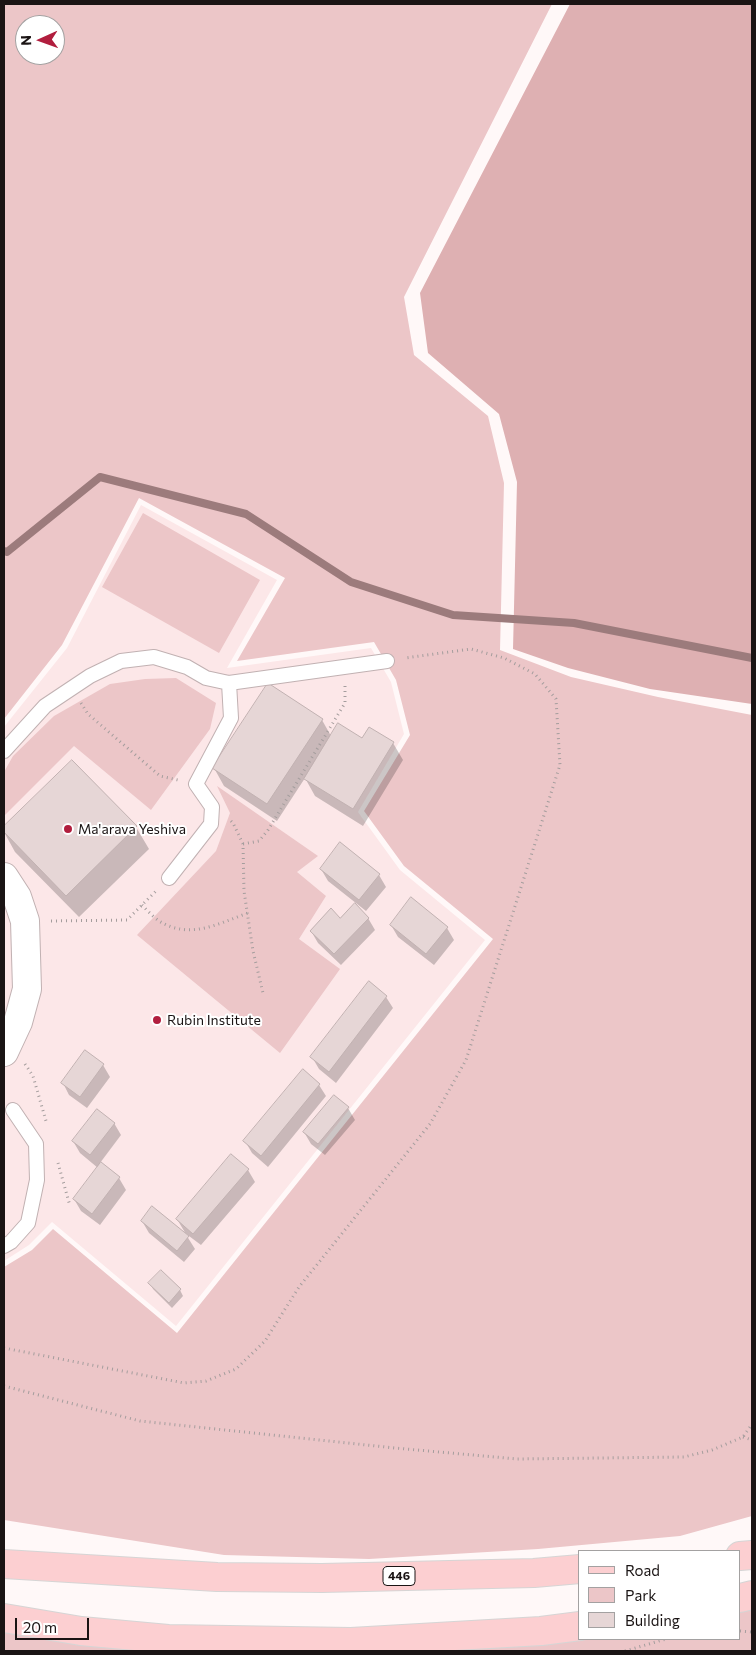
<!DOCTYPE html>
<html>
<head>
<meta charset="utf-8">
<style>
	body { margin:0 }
	#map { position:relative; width:756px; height:1655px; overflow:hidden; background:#fff8f8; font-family:Commissioner,sans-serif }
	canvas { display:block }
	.frame { position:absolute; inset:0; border:5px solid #1a1414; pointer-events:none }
	.legend { position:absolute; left:578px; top:1550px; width:162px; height:90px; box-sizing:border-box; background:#fff; border:1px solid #a3a1a1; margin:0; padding:6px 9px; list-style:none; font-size:15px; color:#1a1414 }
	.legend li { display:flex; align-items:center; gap:10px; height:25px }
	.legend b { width:25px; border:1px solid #a3a1a1 }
	.north { position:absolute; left:15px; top:15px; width:50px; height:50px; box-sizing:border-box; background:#fff; border:1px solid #a3a1a1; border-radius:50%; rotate:268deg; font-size:14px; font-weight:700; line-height:20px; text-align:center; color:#1a1414 }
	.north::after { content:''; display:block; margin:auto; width:18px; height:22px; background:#b11e3e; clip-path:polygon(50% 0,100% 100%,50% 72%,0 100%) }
	.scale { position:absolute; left:15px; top:1618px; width:74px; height:22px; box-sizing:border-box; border:2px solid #1a1414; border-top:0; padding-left:6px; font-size:15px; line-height:18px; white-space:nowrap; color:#1a1414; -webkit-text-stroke:4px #fff; paint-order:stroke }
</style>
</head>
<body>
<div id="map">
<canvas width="756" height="1655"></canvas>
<div class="frame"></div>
<ul class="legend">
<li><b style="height:6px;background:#fccfd1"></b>Road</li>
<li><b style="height:14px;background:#ecc6c8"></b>Park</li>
<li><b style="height:14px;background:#e6d6d6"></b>Building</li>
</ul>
<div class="north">N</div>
<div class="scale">20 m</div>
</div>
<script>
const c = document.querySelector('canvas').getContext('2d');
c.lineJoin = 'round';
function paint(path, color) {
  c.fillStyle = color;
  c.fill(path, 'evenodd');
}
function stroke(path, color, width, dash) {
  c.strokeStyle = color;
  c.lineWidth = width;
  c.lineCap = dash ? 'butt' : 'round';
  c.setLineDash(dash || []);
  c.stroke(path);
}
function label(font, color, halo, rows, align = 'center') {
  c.font = font + ' Commissioner,sans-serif';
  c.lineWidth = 4;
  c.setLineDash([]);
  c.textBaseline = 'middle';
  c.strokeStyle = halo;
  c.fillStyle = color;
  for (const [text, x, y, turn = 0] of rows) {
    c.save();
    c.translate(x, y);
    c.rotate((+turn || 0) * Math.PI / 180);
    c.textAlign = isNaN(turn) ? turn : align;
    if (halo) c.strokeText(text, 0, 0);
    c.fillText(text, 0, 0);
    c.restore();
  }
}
const built = new Path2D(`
	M 141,505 L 277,580 L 227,668 L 371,648 L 391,682 L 404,734 L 358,812 L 400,870 L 485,940 L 176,1326 L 52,1222 L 29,1245 L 4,1261 L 4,727 L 67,648 Z`);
const green = new Path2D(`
	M 4,4 L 552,4 L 404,297 L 414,355 L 488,416 L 504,483 L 500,650 L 571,677 L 658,697 L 752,715 L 752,1516 L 680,1536 L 538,1549 L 369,1559 L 224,1555 L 4,1520 L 4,1267 L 32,1250 L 53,1229 L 177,1333 L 493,939 L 404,866 L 364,811 L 410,735 L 396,680 L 374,642 L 237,661 L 285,578 L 139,498 L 62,645 L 4,719 ZM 25,25 L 55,25 L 55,55 L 25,55 Z
	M 143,513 L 260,580 L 219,653 L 102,587 Z
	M 176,678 L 216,703 L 210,729 L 151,810 L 74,746 L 4,816 L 4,772 L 13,756 L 54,716 L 110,684 L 145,679 Z
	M 217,786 L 318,856 L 297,872 L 326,896 L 299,939 L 340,969 L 280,1053 L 137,935 L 216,851 L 230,813 Z
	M 752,1601 L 752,1651 L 4,1651 L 4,1626 L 580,1639 L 740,1639 L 740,1605 Z`);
const forest = new Path2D(`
	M 570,4 L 752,4 L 752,704 L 650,689 L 568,668 L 513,649 L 517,482 L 499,414 L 428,353 L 420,293 Z`);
const shadow = new Path2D(`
	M 322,720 L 331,736 L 393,743 L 403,760 L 363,826 L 315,796 L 305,778 L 277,821 L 224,786 L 214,768 Z
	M 72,761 L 136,827 L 149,849 L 79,917 L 15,852 L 4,832 L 4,828 Z
	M 321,869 L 379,875 L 386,887 L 366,911 L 328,881 Z
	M 368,918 L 375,930 L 341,965 L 318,943 L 311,931 L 340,919 Z
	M 391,925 L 447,928 L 454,940 L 434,965 L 398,937 Z
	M 386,997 L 393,1008 L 336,1083 L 319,1069 L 312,1057 Z
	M 85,1052 L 103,1065 L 110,1077 L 87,1108 L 69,1095 L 63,1083 Z
	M 303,1071 L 319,1085 L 326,1096 L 268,1167 L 252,1153 L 245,1141 Z
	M 348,1108 L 355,1120 L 325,1155 L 311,1144 L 304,1132 Z
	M 114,1123 L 121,1135 L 100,1163 L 119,1178 L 126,1190 L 100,1225 L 81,1211 L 74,1199 L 98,1168 L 80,1153 L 73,1141 Z
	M 248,1170 L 255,1182 L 201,1245 L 185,1233 L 195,1249 L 184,1262 L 149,1233 L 142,1221 L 187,1236 L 177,1219 Z
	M 161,1272 L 180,1290 L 183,1296 L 172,1308 L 153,1289 L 150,1283 Z`);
const stream = new Path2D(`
	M 4,551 L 7,552 L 100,477 L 246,514 L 351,582 L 453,615 L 574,623 L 752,658`);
const building = new Path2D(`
	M 268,683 L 323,719 L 267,804 L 212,768 Z
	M 338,723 L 362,738 L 369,727 L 394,742 L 353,809 L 304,779 Z
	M 72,760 L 137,826 L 66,896 L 4,832 L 4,826 Z
	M 340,842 L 380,874 L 359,900 L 320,869 Z
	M 411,897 L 448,927 L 426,954 L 390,925 Z
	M 355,903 L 369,918 L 334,954 L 310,931 L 331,908 L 340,918 Z
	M 369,981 L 387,996 L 329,1072 L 310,1057 Z
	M 85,1050 L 104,1064 L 80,1097 L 61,1083 Z
	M 303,1069 L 320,1084 L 261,1156 L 243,1141 Z
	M 334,1095 L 349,1107 L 318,1144 L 303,1132 Z
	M 97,1109 L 115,1123 L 90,1155 L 72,1141 Z
	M 231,1154 L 249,1169 L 193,1234 L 176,1219 Z
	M 101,1162 L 120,1177 L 92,1214 L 73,1199 Z
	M 152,1206 L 189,1236 L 177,1251 L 141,1221 Z
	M 161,1270 L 181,1289 L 169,1303 L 148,1283 Z`);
const path = new Path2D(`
	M 81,703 L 88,714 L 160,776 L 178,780
	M 231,821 L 233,823 L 243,844 L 244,891 L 253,951 L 263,993
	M 243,844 L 259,841 L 268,830 L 345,703 L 345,685
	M 142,905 C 147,910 153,917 159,921 C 190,940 217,924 248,913
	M 51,921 L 127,920 L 157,890
	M 25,1064 L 33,1076 L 46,1121
	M 58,1163 L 70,1206
	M 4,1348 L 184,1383 L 206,1381 L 236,1369 L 265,1341 L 299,1287 L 430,1124 L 466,1060 L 560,765 L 556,699 L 535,674 L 504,658 L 471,649 L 405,658
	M 4,1386 L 140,1421 L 395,1448 L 517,1459 L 684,1457 L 712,1450 L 743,1437 L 752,1424
	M 743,1437 L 752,1440
	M 740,1631 L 752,1632
	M 625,1651 L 666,1639`);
const lane = new Path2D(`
	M 4,751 L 45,706 L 90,676 L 121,661 L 154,657 L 187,667 L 206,678 L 229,683 L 387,661
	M 169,878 L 211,824 L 212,807 L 196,784 L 231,718 L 229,683
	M 4,1246 L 11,1242 L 28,1223 L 37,1180 L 36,1144 L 13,1110`);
const street = new Path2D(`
	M 4,877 L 17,897 L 25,921 L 27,989 L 18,1022 L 4,1052`);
const primary = new Path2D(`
	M 740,1556 L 752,1555
	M 4,1564 L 217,1577 L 322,1578 L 534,1573 L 580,1569
	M 740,1598 L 752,1595
	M 4,1618 L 81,1631 L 168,1639 L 351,1642 L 541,1631 L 580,1626`);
const markers = [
	[68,829,5,"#b11e3e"],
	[157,1020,5,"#b11e3e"]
];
const shields = [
	[399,1576,32]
];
const shieldNames = [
	["446",399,1576]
];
const poiNames = [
	["Ma'arava Yeshiva",78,829],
	["Rubin Institute",167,1020]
];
paint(built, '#fce7e8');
paint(green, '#ecc6c8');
paint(forest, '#deb0b2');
paint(shadow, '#0003');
stroke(stream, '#9c7b7c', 8);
paint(building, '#e6d6d6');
stroke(building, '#c2b2b2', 1);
stroke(lane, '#c1b1b2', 16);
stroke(street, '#c1b1b2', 30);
stroke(primary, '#d6d5d5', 30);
stroke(path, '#a49d9d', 3, [1, 4]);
stroke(lane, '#fff', 14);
stroke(street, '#fff', 28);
stroke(primary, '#fccfd1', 28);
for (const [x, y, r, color] of markers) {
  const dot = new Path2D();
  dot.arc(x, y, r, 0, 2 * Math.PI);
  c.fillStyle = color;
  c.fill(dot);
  stroke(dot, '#fff', 2);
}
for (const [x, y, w] of shields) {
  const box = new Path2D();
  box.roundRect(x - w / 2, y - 9.5, w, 19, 4);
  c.fillStyle = '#fff';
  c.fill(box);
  stroke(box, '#1a1414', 1);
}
label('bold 12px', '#1a1414', null, shieldNames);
label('14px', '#1a1414', '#fff', poiNames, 'left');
</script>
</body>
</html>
